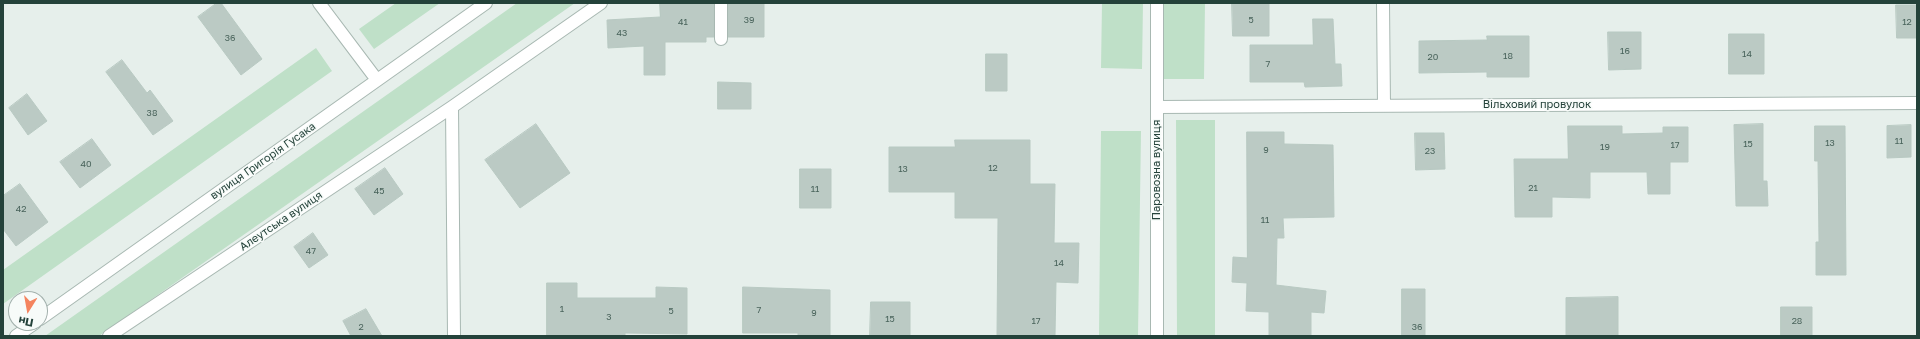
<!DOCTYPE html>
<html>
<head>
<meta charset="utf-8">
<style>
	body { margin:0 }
	#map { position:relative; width:1920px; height:339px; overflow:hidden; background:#e6efeb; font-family:"Golos Text",sans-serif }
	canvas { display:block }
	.frame { position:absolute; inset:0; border:4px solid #24423a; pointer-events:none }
	.north { position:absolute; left:8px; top:291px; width:40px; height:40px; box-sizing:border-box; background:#f7fbf9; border:1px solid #a3b1ad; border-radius:50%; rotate:191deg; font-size:11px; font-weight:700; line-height:16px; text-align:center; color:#24423a }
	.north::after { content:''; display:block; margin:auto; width:14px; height:18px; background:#f4845f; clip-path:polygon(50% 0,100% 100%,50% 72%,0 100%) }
</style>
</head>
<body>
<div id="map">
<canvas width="1920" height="339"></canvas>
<div class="frame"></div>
<div class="north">Пн</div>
</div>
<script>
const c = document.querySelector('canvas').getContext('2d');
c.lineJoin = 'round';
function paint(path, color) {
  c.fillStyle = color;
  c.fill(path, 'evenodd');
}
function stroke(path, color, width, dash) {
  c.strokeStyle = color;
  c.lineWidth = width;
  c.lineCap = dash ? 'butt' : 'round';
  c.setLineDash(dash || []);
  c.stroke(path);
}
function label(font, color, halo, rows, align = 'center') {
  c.font = font + ' "Golos Text",sans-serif';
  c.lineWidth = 3;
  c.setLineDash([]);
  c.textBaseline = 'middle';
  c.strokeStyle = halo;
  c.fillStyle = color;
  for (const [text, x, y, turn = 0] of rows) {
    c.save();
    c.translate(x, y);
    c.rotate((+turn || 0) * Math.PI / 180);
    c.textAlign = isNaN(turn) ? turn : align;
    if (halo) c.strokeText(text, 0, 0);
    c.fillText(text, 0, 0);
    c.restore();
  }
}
const green = new Path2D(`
	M 396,3 L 440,3 L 374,49 L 359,29 Z
	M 517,3 L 575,3 L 99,336 L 45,336 Z
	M 1102,3 L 1143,3 L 1142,69 L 1101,68 Z
	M 1164,3 L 1205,3 L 1204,79 L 1163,79 Z
	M 316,48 L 332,71 L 3,304 L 3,270 Z
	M 1176,120 L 1215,120 L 1215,336 L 1177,336 Z
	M 1101,131 L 1141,131 L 1138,336 L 1099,336 Z`);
const building = new Path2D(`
	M 217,3 L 221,3 L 262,59 L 241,75 L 198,17 Z
	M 660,3 L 714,3 L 714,37 L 706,37 L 706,42 L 665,42 L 665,75 L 644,75 L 644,46 L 608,48 L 607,20 L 660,17 Z
	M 728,3 L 764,3 L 764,37 L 728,37 Z
	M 1232,3 L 1269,3 L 1269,36 L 1233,36 Z
	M 1896,5 L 1917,5 L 1917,38 L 1897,38 Z
	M 1313,19 L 1333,19 L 1335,64 L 1341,64 L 1342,86 L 1305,87 L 1304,82 L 1250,82 L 1250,45 L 1313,45 Z
	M 1608,32 L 1641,32 L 1641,69 L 1609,70 Z
	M 1729,34 L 1764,34 L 1764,74 L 1729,74 Z
	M 1487,36 L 1529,36 L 1529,77 L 1487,77 L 1487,72 L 1419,73 L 1419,41 L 1487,40 Z
	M 986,54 L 1007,54 L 1007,91 L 986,91 Z
	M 122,60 L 147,93 L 150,90 L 173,121 L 153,135 L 106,72 Z
	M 718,82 L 751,83 L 751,109 L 718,109 Z
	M 27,94 L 47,121 L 28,135 L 9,108 Z
	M 536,124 L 570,173 L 520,208 L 485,160 Z
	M 1763,124 L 1763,181 L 1767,181 L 1768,206 L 1736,206 L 1734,125 Z
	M 1911,125 L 1911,157 L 1887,158 L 1887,126 Z
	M 1568,126 L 1622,126 L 1622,134 L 1663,133 L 1663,127 L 1688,127 L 1688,162 L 1670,162 L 1670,194 L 1648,194 L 1647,172 L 1590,172 L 1590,198 L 1552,197 L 1552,217 L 1515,217 L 1514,159 L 1568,159 Z
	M 1815,126 L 1845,126 L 1846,275 L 1816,275 L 1816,242 L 1819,242 L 1818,161 L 1815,161 Z
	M 1247,132 L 1284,132 L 1284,144 L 1333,145 L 1334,217 L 1283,218 L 1284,238 L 1277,238 L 1276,285 L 1326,291 L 1324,313 L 1311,312 L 1311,336 L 1269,336 L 1269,312 L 1246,311 L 1247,283 L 1232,282 L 1233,257 L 1247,258 Z
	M 1415,133 L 1444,133 L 1445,169 L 1416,170 Z
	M 92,139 L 111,165 L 80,188 L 60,162 Z
	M 955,140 L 1030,140 L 1030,184 L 1055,184 L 1054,243 L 1079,243 L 1078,283 L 1056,282 L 1055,336 L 997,336 L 998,218 L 955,218 L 955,192 L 889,192 L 889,147 L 955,147 Z
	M 385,168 L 403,194 L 374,215 L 355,189 Z
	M 800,169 L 831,169 L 831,208 L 800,208 Z
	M 20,184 L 48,222 L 16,246 L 3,229 L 3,196 Z
	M 313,233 L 328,255 L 309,268 L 294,247 Z
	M 547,283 L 577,283 L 577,298 L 656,298 L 656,287 L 687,288 L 687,334 L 625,333 L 625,336 L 547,336 Z
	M 743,287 L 830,290 L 830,336 L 798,336 L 798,333 L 743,333 Z
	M 1402,289 L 1425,289 L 1425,336 L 1402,336 Z
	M 1618,297 L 1618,336 L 1566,336 L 1566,298 Z
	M 871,302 L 910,302 L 910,336 L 870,336 Z
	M 1781,307 L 1812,307 L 1812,336 L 1781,336 Z
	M 366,309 L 382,336 L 351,336 L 343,321 Z`);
const minor = new Path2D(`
	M 319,3 L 377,80
	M 721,3 L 721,39
	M 1383,3 L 1384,106
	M 452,107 L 454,336
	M 1157,107 L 1917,103
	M 40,319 L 486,3
	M 16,336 L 35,323
	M 109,336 L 452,107 L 601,3
	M 1157,336 L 1157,3`);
const numberNames = [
	["39",749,20],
	["5",1251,20],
	["41",683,22],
	["12",1907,22],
	["43",622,33],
	["36",230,38],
	["16",1625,51],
	["14",1747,54],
	["18",1508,56],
	["20",1433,57],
	["7",1268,64],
	["38",152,113],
	["11",1899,141],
	["13",1830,143],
	["15",1748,144],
	["17",1675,145],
	["19",1605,147],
	["9",1266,150],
	["23",1430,151],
	["40",86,164],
	["12",993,168],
	["13",903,169],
	["21",1533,188],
	["11",815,189],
	["45",379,191],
	["42",21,209],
	["11",1265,220],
	["47",311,251],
	["14",1059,263],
	["1",562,309],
	["7",759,310],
	["5",671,311],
	["9",814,313],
	["3",609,317],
	["15",890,319],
	["17",1036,321],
	["28",1797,321],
	["2",361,327],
	["36",1417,327]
];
const streetNames = [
	["Вільховий провулок",1537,105],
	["вулиця Григорія Гусака",263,161,-35],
	["Паровозна вулиця",1157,170,-90],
	["Алеутська вулиця",281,221,-34]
];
paint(green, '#bfe0c8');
paint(building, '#bbcac4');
stroke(building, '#b8c9c2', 1);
stroke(minor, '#a8b8b2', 14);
stroke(minor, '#fff', 12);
label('9px', '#4a645c', null, numberNames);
label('11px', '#24423a', '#f7fbf9', streetNames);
</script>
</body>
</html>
